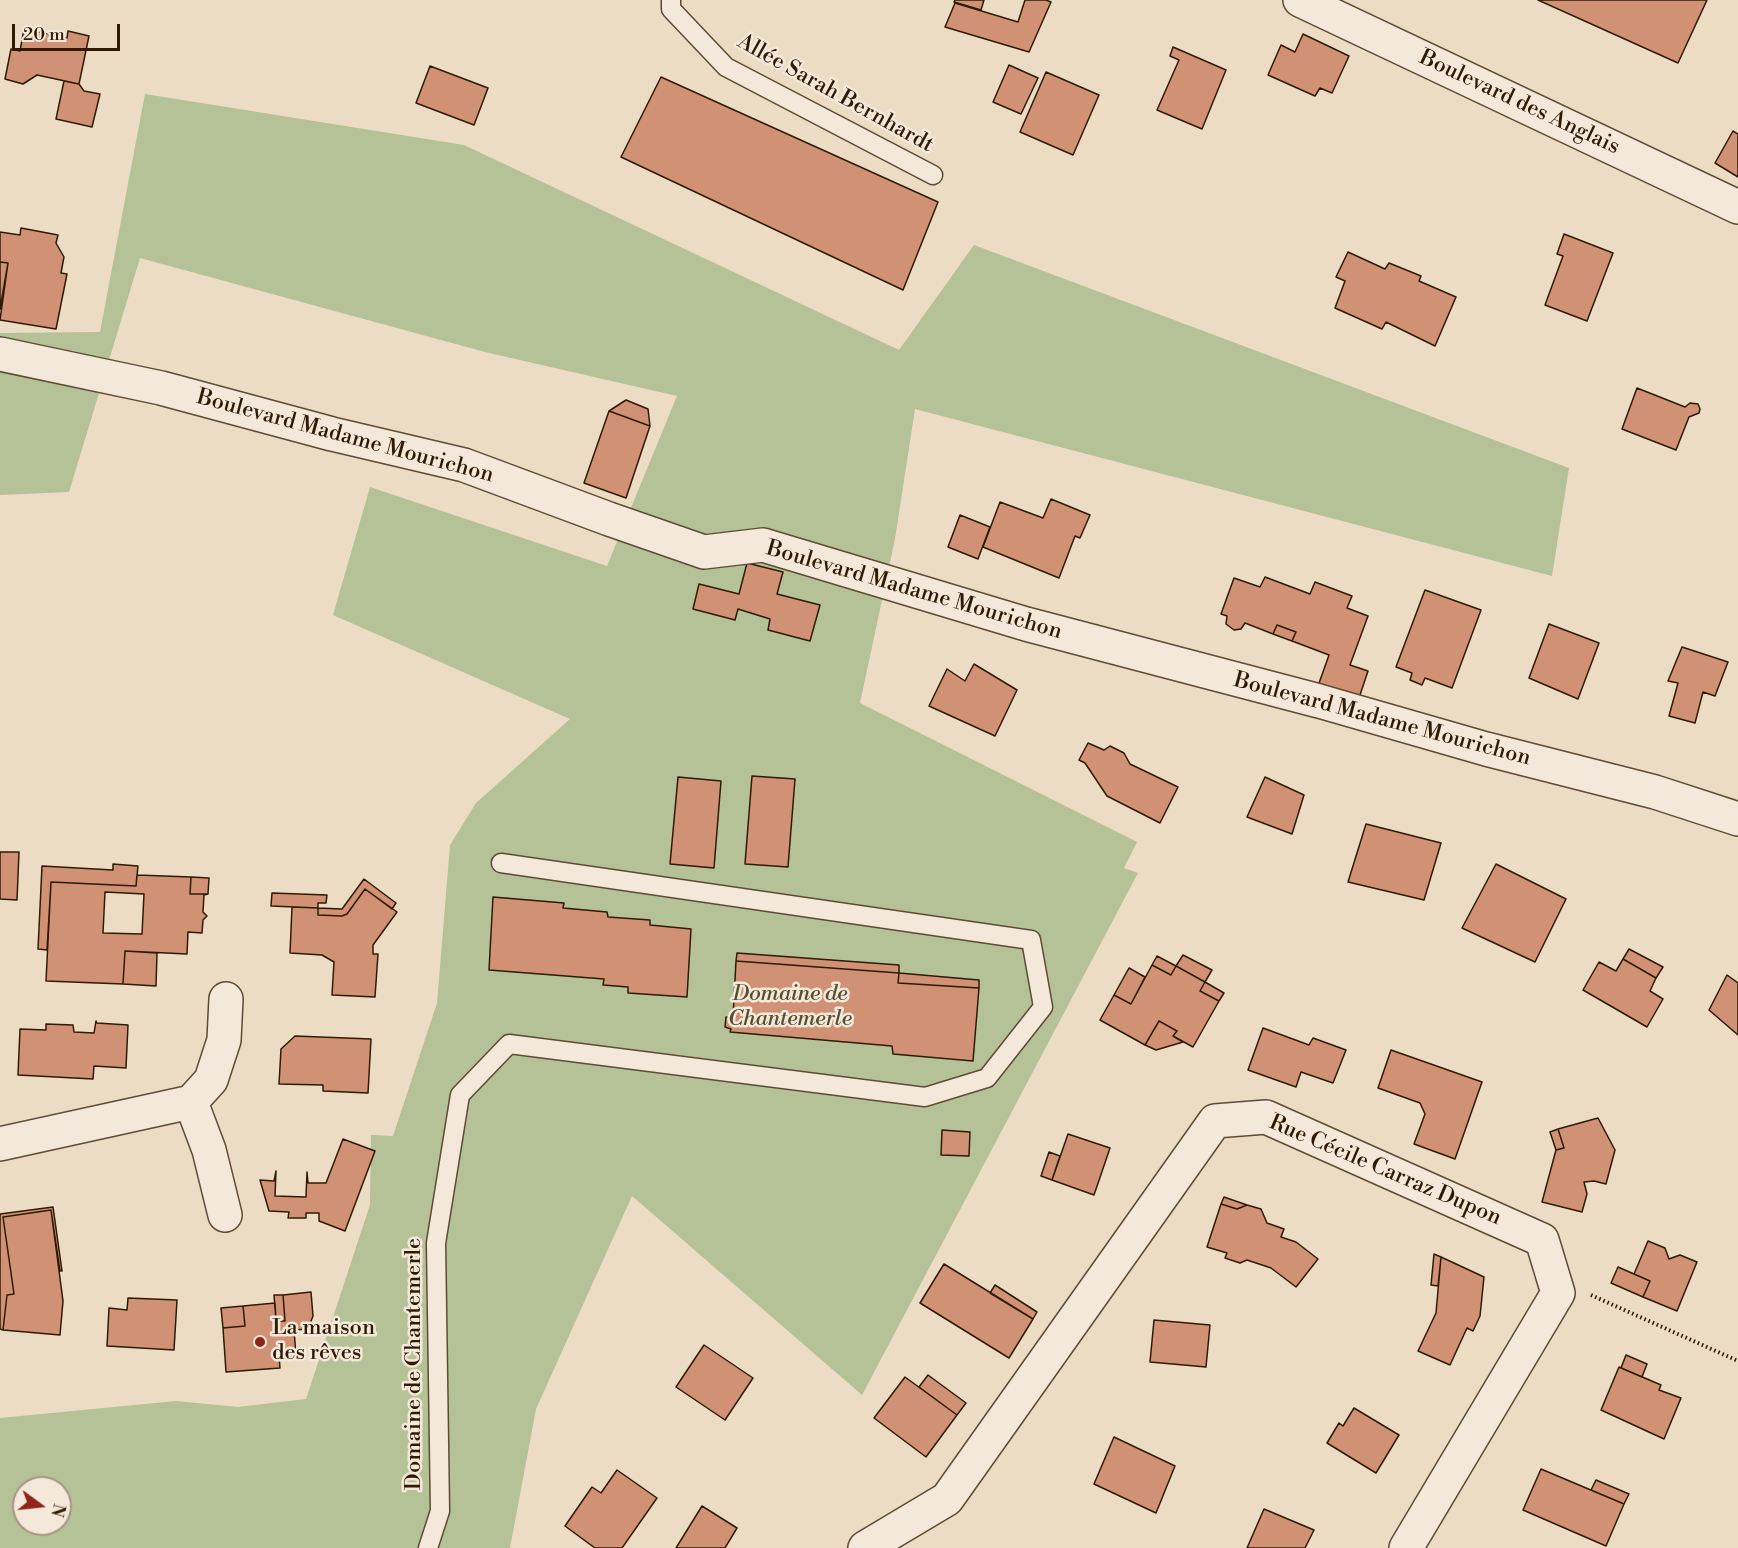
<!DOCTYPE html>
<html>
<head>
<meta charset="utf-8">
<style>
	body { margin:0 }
	#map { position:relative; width:1738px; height:1548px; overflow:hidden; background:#ecdcc4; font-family:"Libre Bodoni",serif }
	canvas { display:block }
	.north { position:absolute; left:12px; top:1476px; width:60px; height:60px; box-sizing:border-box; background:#f3e8d9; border:2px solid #a59684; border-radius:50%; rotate:105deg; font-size:16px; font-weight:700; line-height:24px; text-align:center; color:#2f1b04 }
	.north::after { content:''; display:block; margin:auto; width:21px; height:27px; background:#8f2418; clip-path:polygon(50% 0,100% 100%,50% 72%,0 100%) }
	.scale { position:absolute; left:12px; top:24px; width:108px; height:27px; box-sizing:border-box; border:3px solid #2f1b04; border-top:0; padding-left:8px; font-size:18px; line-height:21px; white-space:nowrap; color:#2f1b04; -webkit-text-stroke:4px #f3e8d9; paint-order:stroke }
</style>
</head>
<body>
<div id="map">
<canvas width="1738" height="1548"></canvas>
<div class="north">N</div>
<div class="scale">20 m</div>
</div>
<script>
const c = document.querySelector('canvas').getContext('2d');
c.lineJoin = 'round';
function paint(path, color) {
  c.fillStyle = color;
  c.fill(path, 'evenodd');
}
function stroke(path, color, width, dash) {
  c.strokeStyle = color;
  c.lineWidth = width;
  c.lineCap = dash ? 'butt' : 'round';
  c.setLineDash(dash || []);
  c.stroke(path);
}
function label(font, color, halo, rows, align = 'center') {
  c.font = font + ' "Libre Bodoni",serif';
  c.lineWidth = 5;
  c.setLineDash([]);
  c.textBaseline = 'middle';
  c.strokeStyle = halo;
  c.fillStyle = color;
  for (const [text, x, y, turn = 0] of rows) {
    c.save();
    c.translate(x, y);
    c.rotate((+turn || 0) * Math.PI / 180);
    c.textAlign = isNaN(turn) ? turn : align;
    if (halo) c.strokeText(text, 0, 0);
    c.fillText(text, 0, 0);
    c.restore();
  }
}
const green = new Path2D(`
	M 145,94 L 464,145 L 899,350 L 974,245 L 1569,468 L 1552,576 L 915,409 L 895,539 L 860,703 L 1137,842 L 1124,868 L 1138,873 L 862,1395 L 632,1196 L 536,1409 L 510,1548 L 0,1548 L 0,1418 L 176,1401 L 238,1407 L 306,1399 L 370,1205 L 371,1135 L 393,1136 L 437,1003 L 450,845 L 476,803 L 570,719 L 333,615 L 370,487 L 607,566 L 677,396 L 485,352 L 140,258 L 69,492 L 0,495 L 0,333 L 100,332 ZM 24,1488 L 60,1488 L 60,1524 L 24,1524 Z`);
const building = new Path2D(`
	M 955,0 L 984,0 L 981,10 L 954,2 Z
	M 1025,0 L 1046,0 L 1051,2 L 1029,52 L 945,27 L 955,3 L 1018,22 Z
	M 1538,0 L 1707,0 L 1678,63 Z
	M 24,29 L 67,38 L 68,31 L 89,36 L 79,84 L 37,75 L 23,84 L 5,79 L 11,49 L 20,51 Z
	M 1303,34 L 1349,56 L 1332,93 L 1320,88 L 1315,96 L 1268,75 L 1281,45 L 1295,52 Z
	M 1173,47 L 1226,70 L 1202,129 L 1157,110 L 1179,60 L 1170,56 Z
	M 1009,65 L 1038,78 L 1021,114 L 993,102 Z
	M 430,66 L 488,88 L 474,125 L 416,103 Z
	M 1046,72 L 1099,95 L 1073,155 L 1020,132 Z
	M 661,77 L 938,202 L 903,290 L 621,157 Z
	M 64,81 L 79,84 L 84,91 L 100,94 L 92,127 L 56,119 Z
	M 1733,131 L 1738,134 L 1738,177 L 1715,163 Z
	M 21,228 L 58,235 L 56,243 L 64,257 L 61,273 L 67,274 L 56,329 L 0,320 L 8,263 L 0,262 L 0,232 L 20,235 Z
	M 1564,234 L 1613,253 L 1587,321 L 1545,305 L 1563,256 L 1557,254 Z
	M 1348,252 L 1385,269 L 1389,263 L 1421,276 L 1419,281 L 1456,297 L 1435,346 L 1386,322 L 1382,329 L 1335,308 L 1345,281 L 1336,277 Z
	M 0,262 L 8,263 L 0,309 Z
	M 1637,388 L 1685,407 L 1690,403 L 1698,404 L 1700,409 L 1699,413 L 1689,417 L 1676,450 L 1622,429 Z
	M 626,400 L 648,409 L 650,426 L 609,411 Z
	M 609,411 L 650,426 L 626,498 L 584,483 Z
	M 1051,499 L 1090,515 L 1080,538 L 1075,536 L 1059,578 L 983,547 L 1000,502 L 1043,518 Z
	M 960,515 L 990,527 L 978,559 L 948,547 Z
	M 747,563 L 783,572 L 777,594 L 820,605 L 810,641 L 768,630 L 770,619 L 738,609 L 735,620 L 693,609 L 699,584 L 739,594 Z
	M 1265,577 L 1310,594 L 1315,582 L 1352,596 L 1347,608 L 1368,616 L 1350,665 L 1368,671 L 1359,698 L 1318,686 L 1329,655 L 1292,641 L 1296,632 L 1277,625 L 1273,634 L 1245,623 L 1241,629 L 1234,630 L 1226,624 L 1227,616 L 1221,614 L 1234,578 L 1260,587 Z
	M 1425,590 L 1481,610 L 1452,688 L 1425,678 L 1422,685 L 1410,680 L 1412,673 L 1396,667 Z
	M 1549,624 L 1599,643 L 1578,699 L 1529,678 Z
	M 1277,625 L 1296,632 L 1292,641 L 1273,634 Z
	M 1682,647 L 1728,662 L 1715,696 L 1703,692 L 1695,723 L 1669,716 L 1678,683 L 1668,681 Z
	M 974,664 L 1017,690 L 995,736 L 929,706 L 947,669 L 965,681 Z
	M 1088,743 L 1104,750 L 1110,746 L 1124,753 L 1130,764 L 1178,787 L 1160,823 L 1107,796 L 1085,763 L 1079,760 Z
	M 752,776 L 795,779 L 788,867 L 745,864 Z
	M 678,777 L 721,781 L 714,868 L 670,864 Z
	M 1265,777 L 1304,795 L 1292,834 L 1247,817 Z
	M 1366,824 L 1441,843 L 1424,900 L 1348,882 Z
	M 0,852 L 19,852 L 17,900 L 0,899 Z
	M 113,864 L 138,866 L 136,886 L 51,882 L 47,950 L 38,949 L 42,866 L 113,870 Z
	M 1496,864 L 1566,899 L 1535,962 L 1462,928 Z
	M 137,875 L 191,877 L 190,894 L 208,894 L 204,895 L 203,912 L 207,916 L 203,920 L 202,933 L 188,932 L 187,954 L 125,951 L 123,984 L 46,981 L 51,882 L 136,886 ZM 105,892 L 144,894 L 142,934 L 103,933 Z
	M 191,877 L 209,878 L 208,894 L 190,894 Z
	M 364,879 L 396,903 L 392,909 L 365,889 L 347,914 L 342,916 L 318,915 L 318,908 L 342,909 Z
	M 365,889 L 397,912 L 373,945 L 373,954 L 378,954 L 375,997 L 332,995 L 334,962 L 322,955 L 290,953 L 292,907 L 318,908 L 318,915 L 342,916 L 347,914 Z
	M 272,893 L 327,895 L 326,903 L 318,903 L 318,908 L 271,906 Z
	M 493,897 L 564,903 L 563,908 L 607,912 L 608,917 L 650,920 L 650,925 L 691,929 L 687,997 L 628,993 L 628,987 L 603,985 L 604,979 L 489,970 Z
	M 1629,949 L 1663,967 L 1656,978 L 1623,959 Z
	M 125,951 L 157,953 L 156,986 L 123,984 Z
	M 737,953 L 899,965 L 899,973 L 736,961 Z
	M 1183,955 L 1212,970 L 1205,982 L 1176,966 Z
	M 1157,956 L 1176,966 L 1171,975 L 1152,965 Z
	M 1623,959 L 1656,978 L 1650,991 L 1663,999 L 1647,1027 L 1583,990 L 1599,962 L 1616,971 Z
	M 736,961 L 899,973 L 898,983 L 979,988 L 973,1061 L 893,1054 L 892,1046 L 730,1032 L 731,1029 L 725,1027 L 726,1017 L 733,1017 Z
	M 1152,965 L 1171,975 L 1176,966 L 1205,982 L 1200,991 L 1219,1001 L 1193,1047 L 1173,1036 L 1177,1031 L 1159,1021 L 1145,1045 L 1100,1020 L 1114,995 L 1131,1004 Z
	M 1129,968 L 1145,977 L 1131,1004 L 1114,995 Z
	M 899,973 L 979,980 L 979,988 L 898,983 Z
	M 1727,975 L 1738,983 L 1738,1035 L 1709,1010 Z
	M 1205,982 L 1224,993 L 1219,1001 L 1200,991 Z
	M 96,1021 L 97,1023 L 128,1025 L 126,1068 L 94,1066 L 93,1079 L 18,1075 L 20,1029 L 46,1030 L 46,1024 L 73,1025 L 74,1032 L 94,1033 Z
	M 1159,1021 L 1177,1031 L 1173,1036 L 1183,1042 L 1156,1050 L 1145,1045 Z
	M 1263,1028 L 1309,1045 L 1313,1038 L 1346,1050 L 1333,1083 L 1301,1072 L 1296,1087 L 1248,1070 Z
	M 295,1036 L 371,1039 L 368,1093 L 323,1091 L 323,1085 L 279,1084 L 281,1049 Z
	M 1391,1050 L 1482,1082 L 1455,1159 L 1414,1144 L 1425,1114 L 1420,1103 L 1378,1088 Z
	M 1598,1118 L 1615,1150 L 1606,1184 L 1594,1181 L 1584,1182 L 1587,1194 L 1582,1212 L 1542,1202 L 1556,1150 L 1564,1148 L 1558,1129 Z
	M 1558,1129 L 1564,1148 L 1556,1150 L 1550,1132 Z
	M 942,1130 L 970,1132 L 969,1156 L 941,1155 Z
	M 1068,1134 L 1110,1148 L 1094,1195 L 1052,1180 Z
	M 343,1139 L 375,1151 L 345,1231 L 319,1221 L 319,1213 L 306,1213 L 306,1218 L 288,1218 L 289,1212 L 269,1211 L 260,1180 L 274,1181 L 276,1171 L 275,1196 L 306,1197 L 307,1172 L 308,1183 L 326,1183 Z
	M 1049,1152 L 1060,1156 L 1052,1180 L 1041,1176 Z
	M 1224,1197 L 1247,1205 L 1237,1209 L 1221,1204 Z
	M 1221,1204 L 1237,1209 L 1247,1205 L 1261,1209 L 1267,1223 L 1284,1229 L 1281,1237 L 1296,1242 L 1318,1259 L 1296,1287 L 1271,1268 L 1247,1260 L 1240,1263 L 1225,1258 L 1227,1253 L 1207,1247 Z
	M 53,1207 L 62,1271 L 60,1271 L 51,1210 L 3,1217 L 14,1294 L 7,1295 L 3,1330 L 0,1329 L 0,1214 Z
	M 51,1210 L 63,1301 L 60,1335 L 3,1330 L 7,1295 L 14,1294 L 3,1217 Z
	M 1648,1241 L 1665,1248 L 1669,1259 L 1680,1255 L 1697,1262 L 1677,1311 L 1643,1297 L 1650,1281 L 1634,1274 Z
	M 1434,1254 L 1441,1257 L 1438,1286 L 1431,1285 Z
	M 1441,1257 L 1484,1277 L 1480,1316 L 1473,1331 L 1467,1328 L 1450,1365 L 1418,1351 L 1436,1313 Z
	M 944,1264 L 1033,1319 L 1009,1358 L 920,1303 Z
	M 1618,1267 L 1650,1281 L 1643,1297 L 1611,1283 Z
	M 995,1285 L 1037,1312 L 1033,1319 L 990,1293 Z
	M 311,1292 L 313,1316 L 308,1329 L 294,1330 L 296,1355 L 279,1356 L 280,1368 L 226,1372 L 223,1328 L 245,1326 L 243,1306 L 275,1303 L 276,1321 L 285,1321 L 283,1295 Z
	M 274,1295 L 283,1295 L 285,1321 L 276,1321 Z
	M 128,1298 L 177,1300 L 174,1350 L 107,1346 L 109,1308 L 127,1310 Z
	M 243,1306 L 245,1326 L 223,1328 L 221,1308 Z
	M 1154,1320 L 1210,1325 L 1206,1367 L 1150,1362 Z
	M 704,1345 L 753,1378 L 725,1420 L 676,1387 Z
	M 1626,1355 L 1647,1364 L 1642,1377 L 1621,1368 Z
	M 1619,1367 L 1661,1385 L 1659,1390 L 1681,1398 L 1664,1439 L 1601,1410 Z
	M 928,1375 L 966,1403 L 957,1415 L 919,1387 Z
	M 905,1377 L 957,1415 L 926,1457 L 874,1418 Z
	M 1354,1408 L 1399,1435 L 1376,1473 L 1327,1443 L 1339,1423 L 1343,1426 Z
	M 1114,1437 L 1175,1466 L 1156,1513 L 1094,1484 Z
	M 1541,1469 L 1624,1504 L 1606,1546 L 1523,1510 Z
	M 617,1470 L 657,1498 L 622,1548 L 595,1548 L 565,1526 L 592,1487 L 601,1493 Z
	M 1596,1480 L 1629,1494 L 1624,1504 L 1591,1490 Z
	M 702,1506 L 737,1528 L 725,1548 L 676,1548 Z
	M 1264,1509 L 1314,1530 L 1305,1548 L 1247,1548 Z`);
const path = new Path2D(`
	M 1591,1295 L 1738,1361`);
const service = new Path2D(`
	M 671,0 L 671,9 L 726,67 L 933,175
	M 428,1548 L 440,1511 L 436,1243 L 460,1095 L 509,1044 L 925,1097 L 987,1078 L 1043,1007 L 1031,940 L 501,863`);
const minor = new Path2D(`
	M 0,354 L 161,388 L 332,434 L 464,465 L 609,519 L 704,552 L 763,545 L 1026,624 L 1319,701 L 1486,749 L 1655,792 L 1738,819
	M 191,1102 L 211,1080 L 224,1040 L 226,999
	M 0,1144 L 191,1102 L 209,1150 L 225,1215
	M 865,1548 L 947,1499 L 1215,1121 L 1266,1117 L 1542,1240 L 1558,1293 L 1406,1548`);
const tertiary = new Path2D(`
	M 1300,0 L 1738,207`);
const markers = [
	[260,1342,6,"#8f2418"]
];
const streetNames = [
	["Allée Sarah Bernhardt",835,94,29],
	["Boulevard des Anglais",1519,103,25],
	["Boulevard Madame Mourichon",345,437,15],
	["Boulevard Madame Mourichon",914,591,16],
	["Boulevard Madame Mourichon",1382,720,15],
	["Rue Cécile Carraz Dupon",1385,1171,23],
	["Domaine de Chantemerle",415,1364,-90]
];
const parkNames = [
	["Domaine de",790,995],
	["Chantemerle",790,1020]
];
const poiNames = [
	["La maison",272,1329],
	["des rêves",272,1354]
];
paint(green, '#b5c196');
paint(building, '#d09175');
stroke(building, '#2f1b04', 1.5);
stroke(service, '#5e4b34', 21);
stroke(minor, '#5e4b34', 36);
stroke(tertiary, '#5e4b34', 36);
stroke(path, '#2f1b04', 4, [1.5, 3]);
stroke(service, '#f3e8d9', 18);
stroke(minor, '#f3e8d9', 33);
stroke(tertiary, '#f3e8d9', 33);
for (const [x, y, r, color] of markers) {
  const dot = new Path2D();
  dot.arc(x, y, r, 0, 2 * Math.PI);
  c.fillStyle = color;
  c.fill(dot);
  stroke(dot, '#f3e8d9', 2);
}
label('22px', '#2f1b04', '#f3e8d9', streetNames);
label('italic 22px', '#574d30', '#f3e8d9', parkNames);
label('22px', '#2f1b04', '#f3e8d9', poiNames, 'left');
</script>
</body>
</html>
